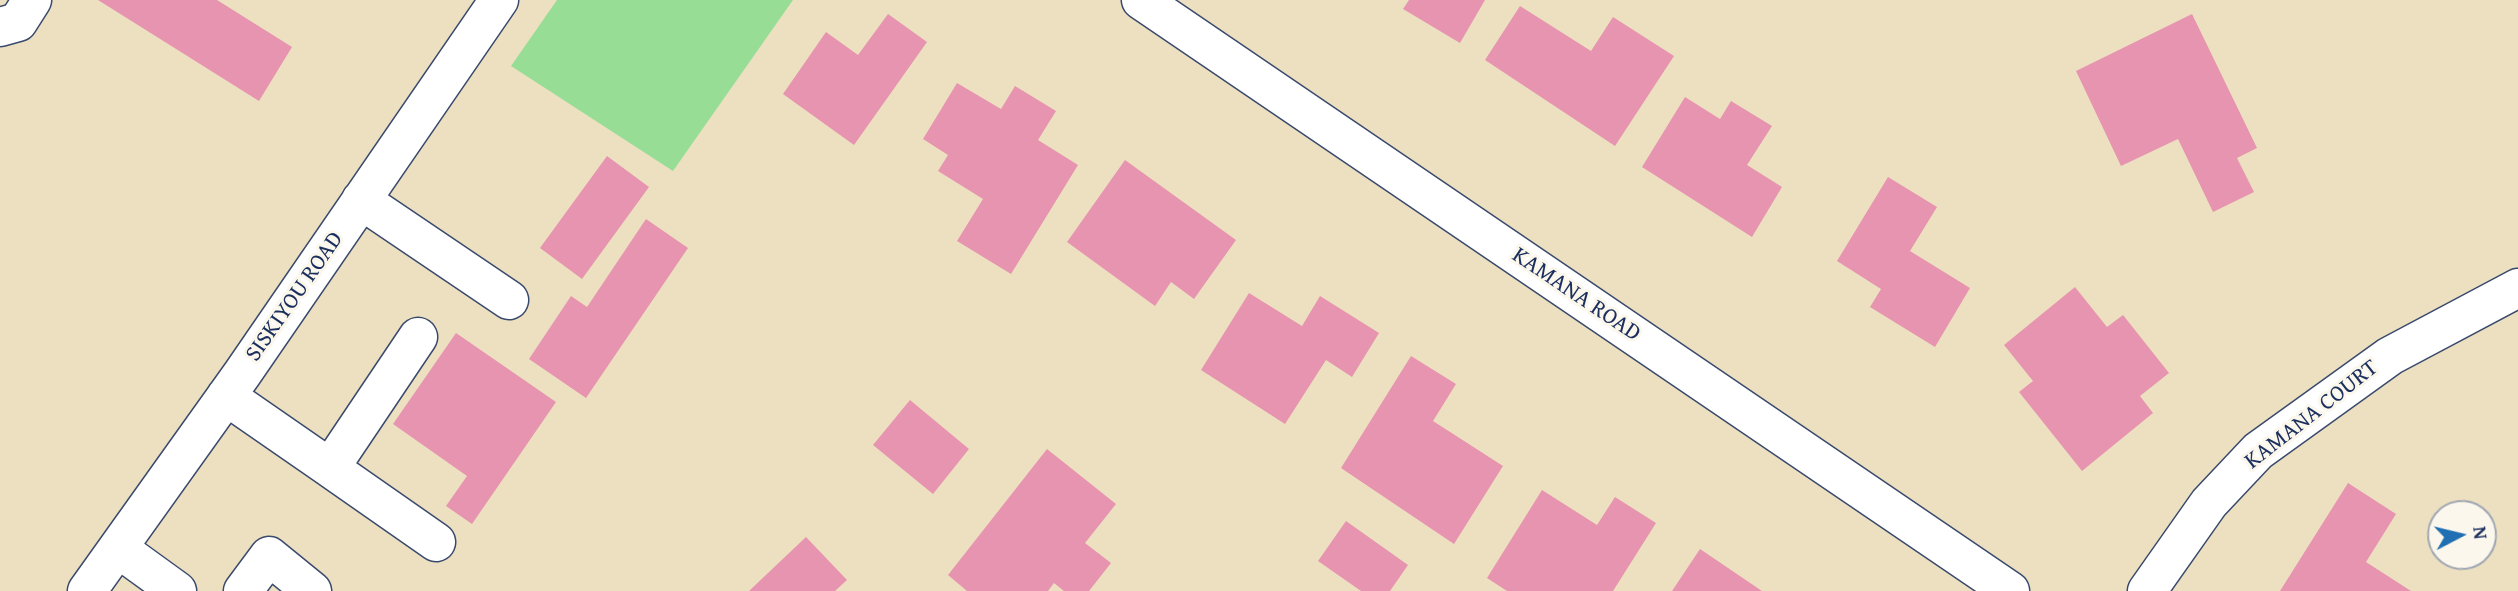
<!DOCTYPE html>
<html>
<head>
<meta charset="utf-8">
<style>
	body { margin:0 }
	#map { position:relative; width:2518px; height:591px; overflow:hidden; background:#ede0c0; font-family:"Gentium Book Plus",serif }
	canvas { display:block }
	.north { position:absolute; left:2427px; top:500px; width:70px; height:70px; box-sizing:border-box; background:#fbf7ec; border:2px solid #a1a7b3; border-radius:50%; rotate:83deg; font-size:19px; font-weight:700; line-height:28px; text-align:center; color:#1b2f5e }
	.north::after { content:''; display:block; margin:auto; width:24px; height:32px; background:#1f6fb2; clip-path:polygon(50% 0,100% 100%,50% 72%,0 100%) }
</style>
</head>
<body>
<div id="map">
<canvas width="2518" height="591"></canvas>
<div class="north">N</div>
</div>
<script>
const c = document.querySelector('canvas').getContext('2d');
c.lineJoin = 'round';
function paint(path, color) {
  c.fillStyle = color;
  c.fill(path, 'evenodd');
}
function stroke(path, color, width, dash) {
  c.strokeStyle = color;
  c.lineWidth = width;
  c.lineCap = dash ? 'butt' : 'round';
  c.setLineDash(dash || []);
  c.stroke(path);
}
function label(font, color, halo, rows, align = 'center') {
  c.font = font + ' "Gentium Book Plus",serif';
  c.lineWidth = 6;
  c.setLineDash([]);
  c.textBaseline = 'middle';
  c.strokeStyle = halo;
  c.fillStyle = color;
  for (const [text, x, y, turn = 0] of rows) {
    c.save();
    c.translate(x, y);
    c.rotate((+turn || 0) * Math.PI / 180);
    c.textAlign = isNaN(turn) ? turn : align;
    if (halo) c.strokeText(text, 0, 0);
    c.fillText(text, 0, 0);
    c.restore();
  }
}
const green = new Path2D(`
	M 557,0 L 793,0 L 673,171 L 511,66 Z`);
const building = new Path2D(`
	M 98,0 L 217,0 L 292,47 L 259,101 Z
	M 1409,0 L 1485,0 L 1460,43 L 1403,9 Z
	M 1520,6 L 1591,51 L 1613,17 L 1674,56 L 1615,146 L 1485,60 Z
	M 888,14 L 927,42 L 854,145 L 783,94 L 826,32 L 858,55 Z
	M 2192,14 L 2257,148 L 2237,158 L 2254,192 L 2213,212 L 2178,139 L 2121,166 L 2076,71 Z
	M 957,83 L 1001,109 L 1015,86 L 1056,111 L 1038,140 L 1078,165 L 1011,274 L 957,241 L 983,199 L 938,171 L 948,155 L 923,139 Z
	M 1685,97 L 1720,119 L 1731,101 L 1772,126 L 1747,165 L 1782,187 L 1752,237 L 1642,167 Z
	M 607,156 L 649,187 L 582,279 L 540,248 Z
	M 1125,160 L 1236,240 L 1194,299 L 1171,282 L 1155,306 L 1067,242 Z
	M 1888,177 L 1937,207 L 1910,251 L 1970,288 L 1935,347 L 1870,307 L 1881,289 L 1837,261 Z
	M 646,219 L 688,248 L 586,398 L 529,359 L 571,296 L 587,307 Z
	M 2075,287 L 2107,327 L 2123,315 L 2169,373 L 2140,396 L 2153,413 L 2082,471 L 2019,392 L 2033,381 L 2004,345 Z
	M 1249,293 L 1302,326 L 1320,296 L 1379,333 L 1352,377 L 1326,360 L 1285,424 L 1201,370 Z
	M 456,333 L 556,402 L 472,524 L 446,506 L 467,476 L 393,424 Z
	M 1411,356 L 1456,384 L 1433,421 L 1503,466 L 1454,544 L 1341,468 Z
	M 910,400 L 969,449 L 933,494 L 873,445 Z
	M 1047,449 L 1116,504 L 1085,543 L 1111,563 L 1089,591 L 1064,591 L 1054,583 L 1048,591 L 967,591 L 948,575 Z
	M 2348,483 L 2396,514 L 2366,562 L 2411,591 L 2280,591 Z
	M 1542,490 L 1597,525 L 1615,497 L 1656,523 L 1613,591 L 1507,591 L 1487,578 Z
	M 1346,521 L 1408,565 L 1390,591 L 1361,591 L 1318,561 Z
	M 806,537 L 847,580 L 835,591 L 749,591 Z
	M 1700,549 L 1762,591 L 1672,591 Z`);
const minor = new Path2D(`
	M 1141,0 L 2010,591
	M 0,27 L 18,22 L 32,0
	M 361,200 L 509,300
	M 226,396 L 330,468 L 418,337
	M 330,468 L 436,542
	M 119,549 L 177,591
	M 87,591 L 242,374 L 499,0
	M 243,591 L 269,556 L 312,591
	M 2147,591 L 2209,503 L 2258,451 L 2390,356 L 2518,288`);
const streetNames = [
	["KAMANA ROAD",1576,295,34],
	["SISKIYOU ROAD",295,297,-55],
	["KAMANA COURT",2312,415,-38]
];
paint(green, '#97dd96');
paint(building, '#e694af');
stroke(minor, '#3a4a6d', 41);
stroke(minor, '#fff', 38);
label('23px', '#1b2f5e', '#fbf7ec', streetNames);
</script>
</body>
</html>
